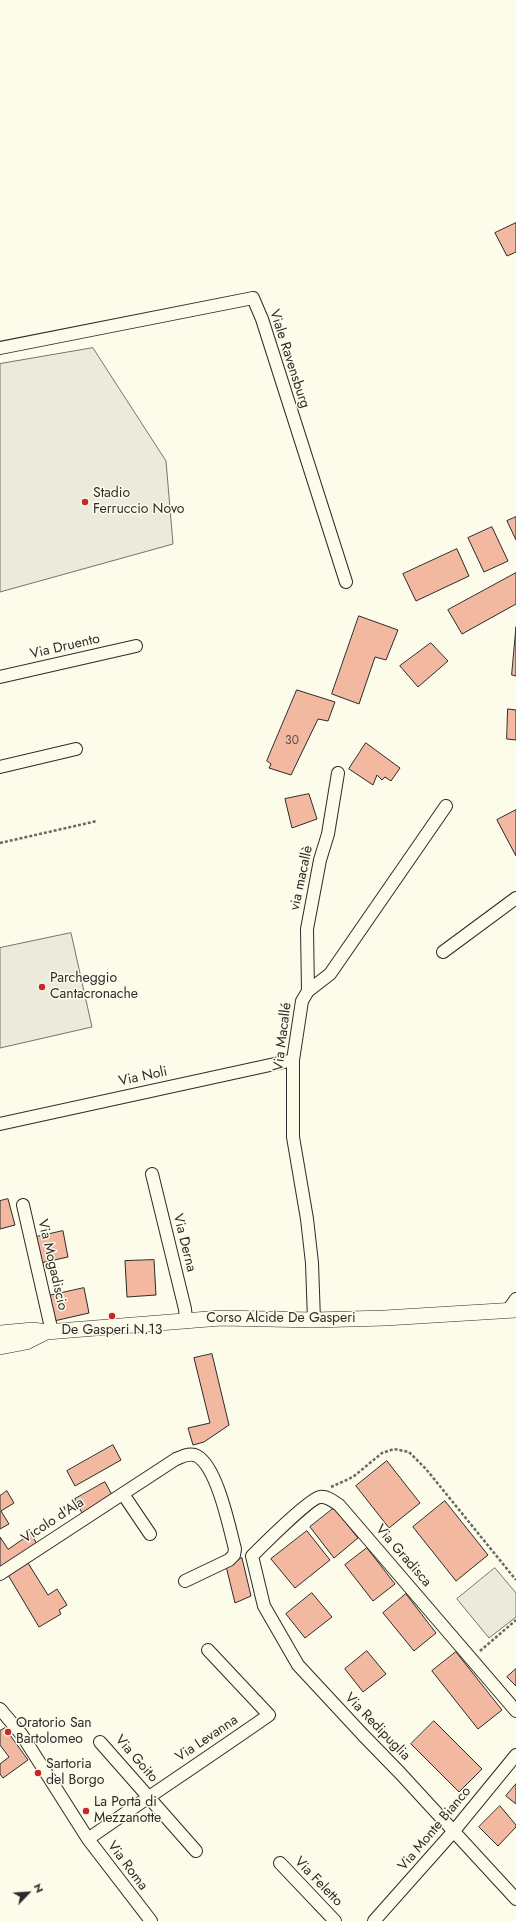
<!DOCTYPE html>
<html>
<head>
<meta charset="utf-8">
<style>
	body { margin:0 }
	#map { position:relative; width:516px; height:1921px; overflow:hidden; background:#fdfbea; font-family:Jost,sans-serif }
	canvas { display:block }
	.north { position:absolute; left:8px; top:1873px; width:40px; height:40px; -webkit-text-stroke:3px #fdfbea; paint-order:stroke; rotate:65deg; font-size:11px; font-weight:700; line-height:16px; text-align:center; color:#2b2b2b }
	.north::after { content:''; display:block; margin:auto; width:14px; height:18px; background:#2b2b2b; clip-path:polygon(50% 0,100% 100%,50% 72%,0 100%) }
</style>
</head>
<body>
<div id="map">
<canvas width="516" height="1921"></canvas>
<div class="north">N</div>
</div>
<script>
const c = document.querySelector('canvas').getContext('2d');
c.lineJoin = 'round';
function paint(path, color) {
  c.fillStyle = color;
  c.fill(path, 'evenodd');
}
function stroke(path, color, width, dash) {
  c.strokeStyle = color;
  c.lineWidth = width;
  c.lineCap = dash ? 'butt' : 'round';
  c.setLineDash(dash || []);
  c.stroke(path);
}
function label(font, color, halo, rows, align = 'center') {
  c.font = font + ' Jost,sans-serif';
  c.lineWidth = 3;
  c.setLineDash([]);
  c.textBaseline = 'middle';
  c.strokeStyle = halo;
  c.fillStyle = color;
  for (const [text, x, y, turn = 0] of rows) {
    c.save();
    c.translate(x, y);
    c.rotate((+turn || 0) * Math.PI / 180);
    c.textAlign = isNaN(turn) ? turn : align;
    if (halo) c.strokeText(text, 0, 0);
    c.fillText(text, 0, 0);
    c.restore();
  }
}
const green = new Path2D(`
	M 93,348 L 166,461 L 173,544 L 0,592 L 0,364 Z
	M 495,1568 L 516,1593 L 516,1617 L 489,1638 L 457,1599 Z`);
const parking = new Path2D(`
	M 71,933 L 92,1027 L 0,1048 L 0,948 Z`);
const building = new Path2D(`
	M 516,223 L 516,252 L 507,256 L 495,233 Z
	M 516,517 L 516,540 L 507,521 Z
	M 492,527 L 508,561 L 484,572 L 468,538 Z
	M 457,549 L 469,576 L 416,601 L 403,574 Z
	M 516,573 L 516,604 L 462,634 L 448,610 Z
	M 359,616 L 398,630 L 386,660 L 375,657 L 359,704 L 332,694 Z
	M 516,627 L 516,676 L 512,675 Z
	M 431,643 L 448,661 L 418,687 L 400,666 Z
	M 297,690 L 335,702 L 328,721 L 318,719 L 291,775 L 269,768 L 271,764 L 267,761 Z
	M 508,709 L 516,710 L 516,740 L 507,739 Z
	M 366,743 L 400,768 L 391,781 L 385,777 L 382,780 L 377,775 L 373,785 L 349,769 Z
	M 309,794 L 317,819 L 292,828 L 285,799 Z
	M 516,810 L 516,856 L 497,820 Z
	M 8,1199 L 15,1225 L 0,1229 L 0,1201 Z
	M 63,1231 L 68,1257 L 41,1263 L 36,1237 Z
	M 154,1260 L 156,1295 L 127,1297 L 125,1261 Z
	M 84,1288 L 89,1313 L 54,1321 L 48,1296 Z
	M 212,1354 L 229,1425 L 204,1442 L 193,1445 L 188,1428 L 210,1423 L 194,1358 Z
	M 113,1445 L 121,1460 L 75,1486 L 67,1471 Z
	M 387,1461 L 420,1503 L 389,1528 L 356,1486 Z
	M 105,1482 L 112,1495 L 82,1513 L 75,1499 Z
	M 7,1491 L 14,1503 L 1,1511 L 9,1524 L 0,1529 L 0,1496 Z
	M 445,1501 L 488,1555 L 456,1581 L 413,1527 Z
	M 334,1508 L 358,1538 L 334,1558 L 310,1527 Z
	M 307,1531 L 330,1560 L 295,1588 L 271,1559 Z
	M 31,1534 L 37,1544 L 0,1569 L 0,1537 L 8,1549 Z
	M 367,1548 L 395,1584 L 373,1601 L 345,1565 Z
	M 242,1558 L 251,1596 L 235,1603 L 226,1566 Z
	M 28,1563 L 48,1595 L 57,1589 L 67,1605 L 59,1610 L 61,1614 L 39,1627 L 8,1575 Z
	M 312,1593 L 332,1617 L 305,1638 L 286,1614 Z
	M 406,1594 L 436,1633 L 414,1651 L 383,1613 Z
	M 367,1651 L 386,1674 L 363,1692 L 345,1669 Z
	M 456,1652 L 502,1710 L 478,1729 L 432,1671 Z
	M 516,1669 L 516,1686 L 507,1677 Z
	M 434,1721 L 482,1769 L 459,1792 L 411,1744 Z
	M 5,1728 L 28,1760 L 3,1778 L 0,1774 L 0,1764 L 9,1757 L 0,1745 L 0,1731 Z
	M 516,1784 L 516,1804 L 506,1796 Z
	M 500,1806 L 516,1825 L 516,1827 L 498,1846 L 479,1827 Z`);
const path = new Path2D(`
	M 0,843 L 97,821
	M 331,1487 L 353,1477 L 382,1453 L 394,1449 L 409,1452 L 426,1469 L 516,1580
	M 480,1651 L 516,1620`);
const minor = new Path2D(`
	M 0,348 L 253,298 L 262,319 L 346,582
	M 0,677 L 136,646
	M 0,767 L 76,749
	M 443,952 L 516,898
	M 308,991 L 307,929 L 320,860 L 328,834 L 338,773
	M 0,1124 L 293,1060
	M 152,1174 L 185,1309 L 186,1320
	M 23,1205 L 52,1332
	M 508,1310 L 516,1299
	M 314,1320 L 312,1263 L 307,1219 L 293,1137 L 293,1060 L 302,1001 L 308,991 L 330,974 L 446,806
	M 123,1494 L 150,1534
	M 0,1574 L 176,1459 C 182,1457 190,1452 197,1456 C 217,1467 229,1526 235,1549 L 234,1555 L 229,1560 L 185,1581
	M 0,1709 L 22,1735 L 88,1839 L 151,1921
	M 516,1711 L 339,1505 C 333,1501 327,1496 320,1497 C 310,1498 262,1546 252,1556 L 264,1606 L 298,1665 L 363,1735 L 400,1773 L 516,1899
	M 100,1742 L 196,1851
	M 88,1839 C 148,1797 209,1757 269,1715 L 208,1650
	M 280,1863 L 335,1921
	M 374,1921 L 453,1832 L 516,1755`);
const tertiary = new Path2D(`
	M 0,1333 L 33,1330 L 46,1332 L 221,1318 L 314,1320 L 385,1318 L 516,1310
	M 0,1347 L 26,1342 L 46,1332`);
const markers = [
	[85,502,4,"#c62828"],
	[42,987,4,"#c62828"],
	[112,1316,4,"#c62828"],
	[8,1732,4,"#c62828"],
	[38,1773,4,"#c62828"],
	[86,1811,4,"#c62828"]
];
const numberNames = [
	["30",292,741]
];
const streetNames = [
	["Viale Ravensburg",289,359,72],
	["Via Druento",65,647,-13],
	["via macallè",302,878,-78],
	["Via Macallé",283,1037,-83],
	["Via Noli",143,1077,-12],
	["Via Derna",184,1243,76],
	["Via Mogadiscio",52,1265,77],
	["Corso Alcide De Gasperi",281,1319],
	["Vicolo d'Ala",53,1521,-33],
	["Via Gradisca",403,1556,49],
	["Via Redipuglia",377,1727,46],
	["Via Levanna",207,1739,-34],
	["Via Goito",136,1759,49],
	["Via Monte Bianco",435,1829,-50],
	["Via Roma",127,1866,53],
	["Via Feletto",318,1882,46]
];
const poiNames = [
	["Stadio",93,494],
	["Ferruccio Novo",93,510],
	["Parcheggio",50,979],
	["Cantacronache",50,995],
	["De Gasperi N.13",112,1331,"center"],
	["Oratorio San",16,1724],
	["Bartolomeo",16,1740],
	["Sartoria",46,1765],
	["del Borgo",46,1781],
	["La Porta di",94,1803],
	["Mezzanotte",94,1819]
];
paint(green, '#ecebdb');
stroke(green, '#74746e', 1);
paint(parking, '#eceadb');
stroke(parking, '#74746e', 1);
paint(building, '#f2b8a0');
stroke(building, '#2b2b2b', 1);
stroke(minor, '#2b2b2b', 14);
stroke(tertiary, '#2b2b2b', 16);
stroke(path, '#6a6964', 2.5, [3, 2]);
stroke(minor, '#fdfbea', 12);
stroke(tertiary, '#fdfbea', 15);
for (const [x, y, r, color] of markers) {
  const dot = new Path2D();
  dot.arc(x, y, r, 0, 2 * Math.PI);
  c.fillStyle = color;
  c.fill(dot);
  stroke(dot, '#fdfbea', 1.5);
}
label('12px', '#5d4e48', null, numberNames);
label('14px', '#2b2b2b', '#fdfbea', streetNames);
label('14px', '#2b2b2b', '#fdfbea', poiNames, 'left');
</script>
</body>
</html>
